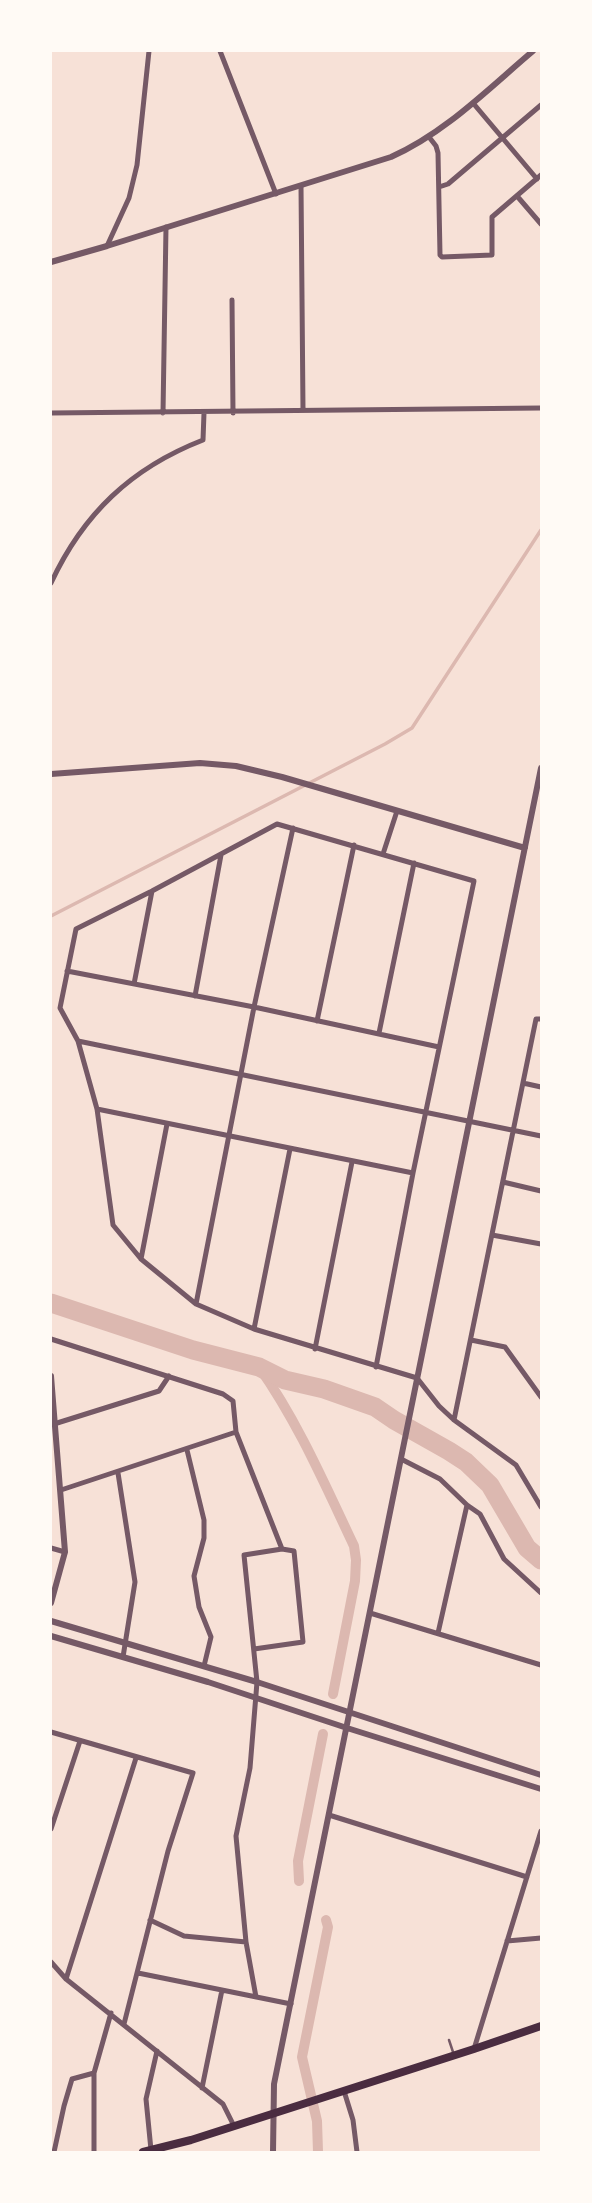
<!DOCTYPE html>
<html>
<head>
<meta charset="utf-8">
<style>
	body { margin:0 }
	#map { position:relative; width:592px; height:2203px; overflow:hidden; background:#f7e1d7; font-family:Ubuntu,sans-serif }
	canvas { display:block }
	.frame { position:absolute; inset:0; border:52px solid #fffaf5; pointer-events:none }
</style>
</head>
<body>
<div id="map">
<canvas width="592" height="2203"></canvas>
<div class="frame"></div>
</div>
<script>
const c = document.querySelector('canvas').getContext('2d');
c.lineJoin = 'round';
function stroke(path, color, width, dash) {
  c.strokeStyle = color;
  c.lineWidth = width;
  c.lineCap = dash ? 'butt' : 'round';
  c.setLineDash(dash || []);
  c.stroke(path);
}
const stream = new Path2D(`
	M 51,916 L 385,744 L 412,728 L 541,530`);
const canal = new Path2D(`
	M 259,1367 C 298,1422 325,1485 354,1546 L 356,1560 L 355,1581 L 333,1694
	M 299,1881 L 298,1861 L 323,1734
	M 318,2152 L 317,2121 L 302,2057 L 328,1927 L 326,1920`);
const river = new Path2D(`
	M 51,1303 L 193,1350 L 259,1367 L 285,1380 L 324,1389 L 375,1407 L 394,1420 L 449,1451 L 466,1462 L 490,1485 L 527,1548 L 541,1560`);
const service = new Path2D(`
	M 449,2040 L 453,2052`);
const minor = new Path2D(`
	M 220,51 L 276,194
	M 473,103 L 537,179
	M 429,137 L 436,146 L 438,153 L 440,255 L 442,257 L 492,255 L 492,217 L 541,175
	M 301,186 L 303,410
	M 439,187 L 448,184 L 541,105
	M 517,196 L 541,224
	M 107,246 L 129,198 L 137,165 L 149,51
	M 232,300 L 233,413
	M 51,413 L 541,408
	M 163,413 L 166,227
	M 51,583 C 83,514 131,468 203,440 L 204,413
	M 383,854 L 397,811
	M 67,971 L 254,1007 L 439,1047
	M 134,984 L 152,891
	M 195,996 L 221,855
	M 317,1021 L 354,845
	M 379,1033 L 414,863
	M 78,1041 L 541,1136
	M 523,1083 L 541,1087
	M 97,1109 L 413,1173
	M 503,1182 L 541,1191
	M 492,1235 L 541,1244
	M 141,1259 L 167,1124
	M 196,1304 L 254,1007 L 293,828
	M 254,1329 L 290,1149
	M 51,1339 L 223,1394 L 233,1401 L 236,1432 L 282,1549
	M 471,1340 L 505,1347 L 541,1397
	M 315,1349 L 352,1162
	M 376,1367 L 413,1173 L 474,881 L 277,824 L 152,891 L 76,929 L 60,1008 L 78,1041 L 97,1109 L 113,1225 L 141,1259 L 196,1304 L 254,1329 L 417,1378 L 439,1406 L 454,1420 L 516,1465 L 541,1507
	M 454,1420 L 536,1019 L 541,1019
	M 54,1424 L 159,1391 L 169,1376
	M 187,1450 L 204,1520 L 204,1538 L 194,1576 L 199,1607 L 211,1637 L 204,1666
	M 401,1459 L 440,1479 L 467,1505
	M 118,1473 L 135,1582 L 123,1657
	M 61,1490 L 236,1432
	M 51,1548 L 65,1552
	M 370,1613 L 541,1665
	M 438,1633 L 467,1505 L 480,1514 L 504,1559 L 541,1593
	M 254,1649 L 303,1642 L 294,1551 L 282,1549 L 244,1555 L 257,1682 L 250,1768 L 236,1836 L 246,1942 L 256,1997
	M 51,1732 L 193,1773 L 168,1851 L 124,2024
	M 329,1815 L 527,1877
	M 51,1829 L 80,1741
	M 150,1920 L 184,1936 L 246,1942
	M 507,1941 L 541,1938
	M 51,1962 L 66,1979 L 223,2104 L 234,2126
	M 138,1973 L 291,2004
	M 66,1979 L 136,1758
	M 474,2049 L 541,1831
	M 202,2088 L 222,1990
	M 344,2091 L 353,2120 L 357,2152
	M 151,2150 L 146,2099 L 157,2051
	M 54,2152 L 64,2106 L 72,2079 L 94,2073
	M 94,2152 L 94,2073 L 111,2013`);
const tertiary = new Path2D(`
	M 51,262 L 107,246 L 391,157 C 445,133 488,89 533,51
	M 51,774 L 200,763 L 236,766 L 282,777 L 525,848
	M 51,1376 L 65,1552 L 51,1603
	M 51,1621 L 257,1682 L 541,1775
	M 51,1636 L 208,1682 L 347,1728 L 541,1789
	M 273,2152 L 274,2084 L 541,768`);
const trunk = new Path2D(`
	M 143,2152 L 191,2140 L 474,2049 L 541,2026`);
stroke(stream, '#dcb8b0', 3.5);
stroke(canal, '#dcb8b0', 10);
stroke(river, '#dcb8b0', 19);
stroke(service, '#755966', 2.5);
stroke(minor, '#755966', 5);
stroke(tertiary, '#755966', 6);
stroke(trunk, '#4a2c40', 8);
</script>
</body>
</html>
